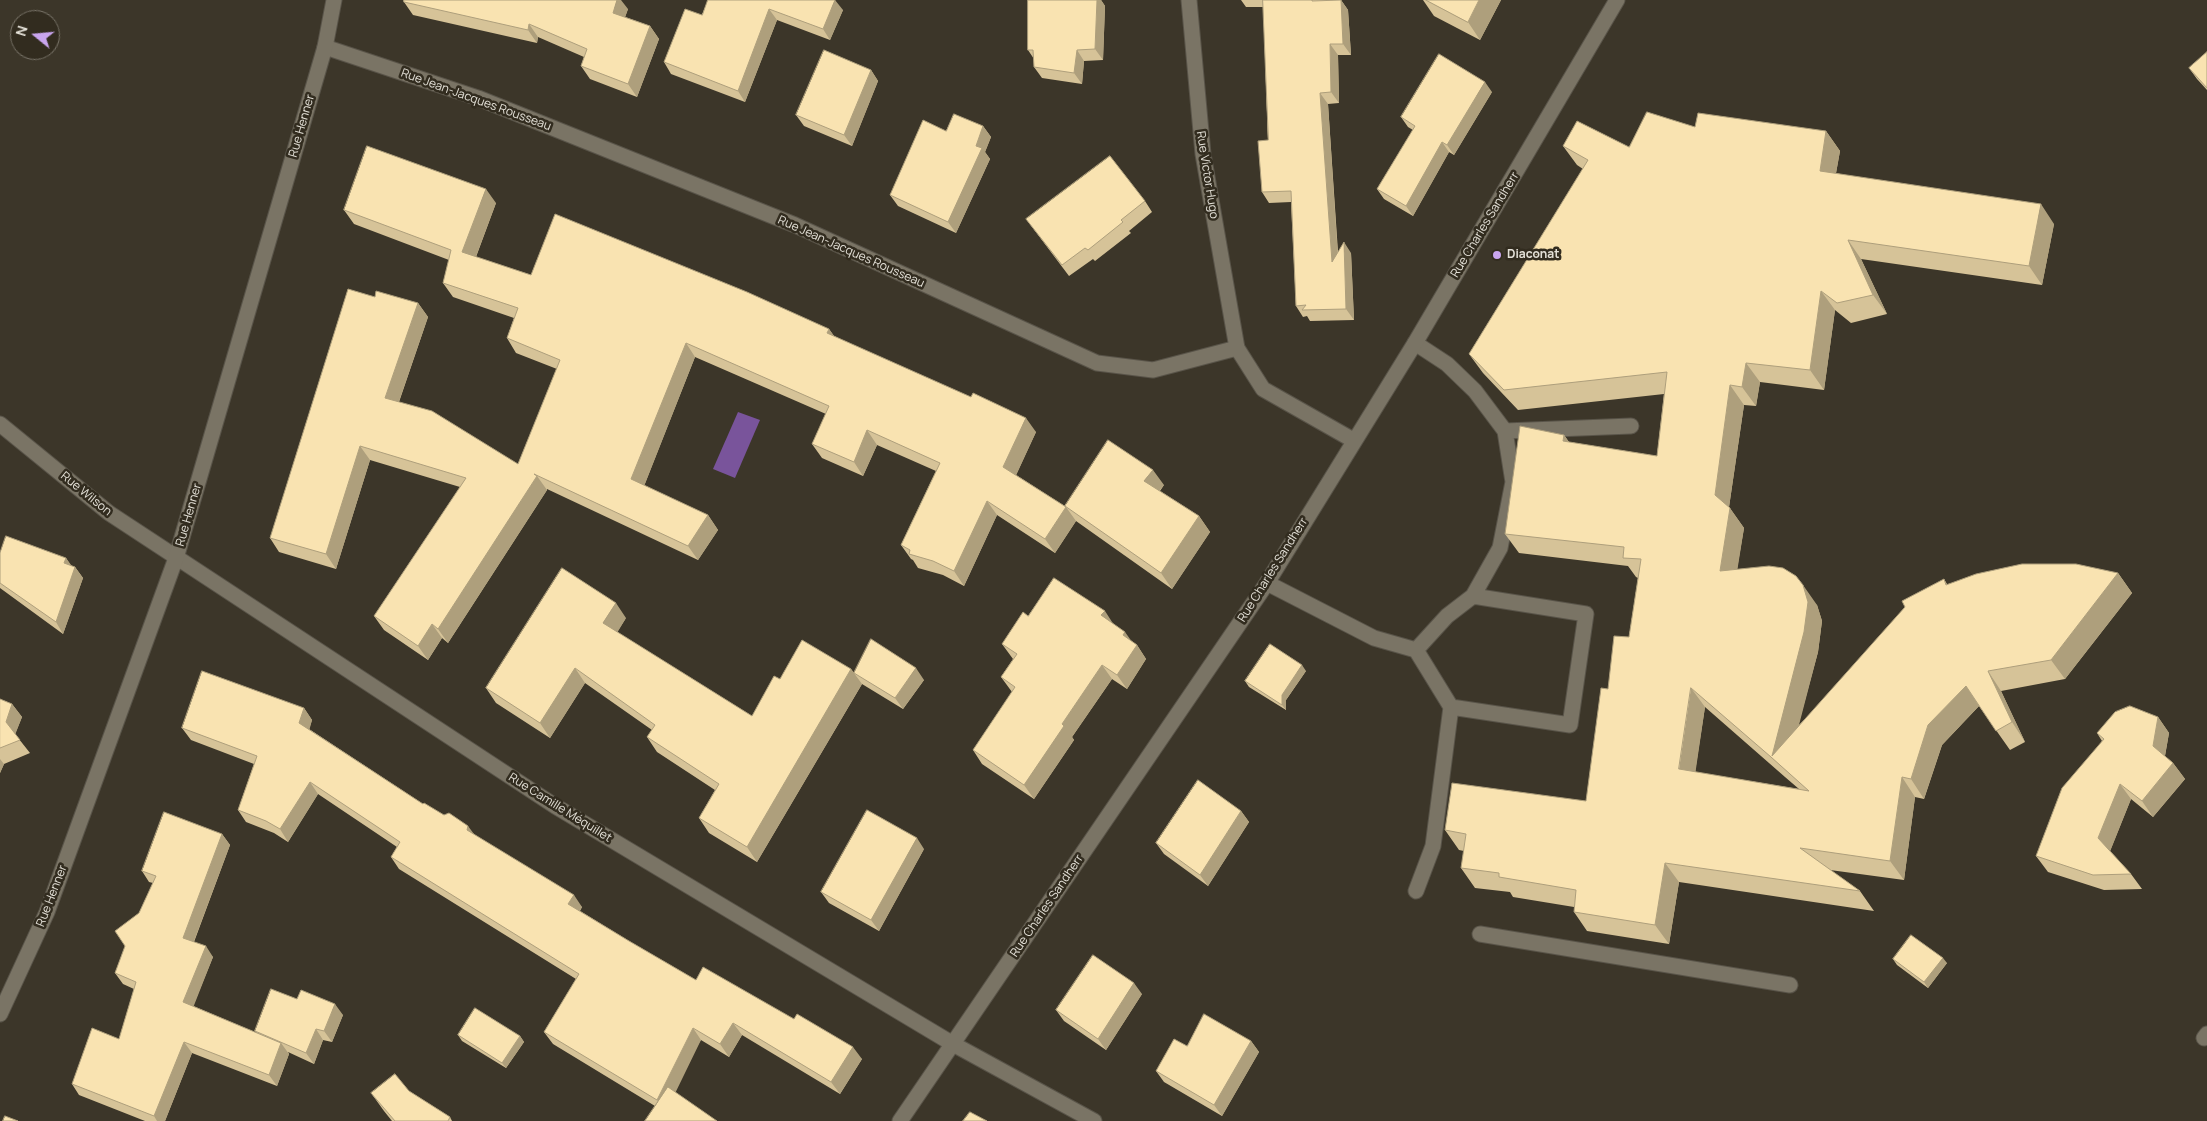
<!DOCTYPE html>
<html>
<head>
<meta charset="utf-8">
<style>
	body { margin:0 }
	#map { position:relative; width:2207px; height:1121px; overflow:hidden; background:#3c3629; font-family:Manrope,sans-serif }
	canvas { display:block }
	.north { position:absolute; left:10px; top:10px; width:50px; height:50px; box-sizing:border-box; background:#322c1f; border:1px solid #797469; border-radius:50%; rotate:287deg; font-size:14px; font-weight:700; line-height:20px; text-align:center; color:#e4e1d8 }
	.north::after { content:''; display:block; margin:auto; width:18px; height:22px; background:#c9a5ee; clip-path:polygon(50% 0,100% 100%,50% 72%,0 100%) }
</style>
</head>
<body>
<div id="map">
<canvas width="2207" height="1121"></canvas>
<div class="north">N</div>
</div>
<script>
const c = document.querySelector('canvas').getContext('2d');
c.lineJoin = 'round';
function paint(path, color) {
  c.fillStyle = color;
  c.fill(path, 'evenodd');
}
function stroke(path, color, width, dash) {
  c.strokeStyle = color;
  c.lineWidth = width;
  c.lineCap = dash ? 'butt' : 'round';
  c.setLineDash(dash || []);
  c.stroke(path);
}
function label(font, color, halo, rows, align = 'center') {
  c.font = font + ' Manrope,sans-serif';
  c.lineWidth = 5;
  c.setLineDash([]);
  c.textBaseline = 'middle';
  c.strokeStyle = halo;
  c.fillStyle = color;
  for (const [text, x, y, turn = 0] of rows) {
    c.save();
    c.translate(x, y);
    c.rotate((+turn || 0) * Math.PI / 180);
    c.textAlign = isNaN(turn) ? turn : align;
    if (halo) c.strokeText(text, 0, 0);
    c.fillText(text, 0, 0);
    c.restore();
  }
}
const water = new Path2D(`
	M 738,412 L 760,420 L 735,478 L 713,469 Z`);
const service = new Path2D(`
	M 1505,431 L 1631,426
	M 1267,583 L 1374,638 L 1416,650 L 1447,616 L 1473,596 L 1500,548 L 1513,482 L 1505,431 L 1475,391 L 1447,364 L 1415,343
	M 1416,650 L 1451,707 L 1433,846 L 1416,891
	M 1451,707 L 1570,725 L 1586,614 L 1473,596
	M 1480,934 L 1790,985
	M 2204,1038 L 2207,1034`);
const minor = new Path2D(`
	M 1189,0 L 1203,154 L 1237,348 L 1263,389 L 1353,440
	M 325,47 L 478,98 L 795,225 L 1097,363 L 1153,370 L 1237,348
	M 0,424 L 109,513 L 555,806 L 953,1044 L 1094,1121
	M 900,1121 L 1267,583 L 1415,343 L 1617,0`);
const tertiary = new Path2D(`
	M 0,1014 L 47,912 L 176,558 L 325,47 L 334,0`);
const wall = new Path2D(`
	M 708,0 L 843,10 L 830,40 L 777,20 L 745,102 L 671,74 L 664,62 L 702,15 Z
	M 1028,0 L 1101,0 L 1105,6 L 1103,60 L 1084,61 L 1082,84 L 1042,78 L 1034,67 L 1034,59 L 1028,50 Z
	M 1241,0 L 1341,0 L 1348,10 L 1351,55 L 1338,55 L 1339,103 L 1328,104 L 1338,252 L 1351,253 L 1354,320 L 1310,321 L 1307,316 L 1303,317 L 1296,306 L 1291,202 L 1269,203 L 1262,192 L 1268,140 L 1263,7 L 1246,7 Z
	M 1423,0 L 1501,0 L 1480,40 L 1434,16 Z
	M 404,2 L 628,9 L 625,17 L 650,26 L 659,39 L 637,97 L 590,79 L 581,66 L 584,57 L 538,37 L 537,43 L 413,15 Z
	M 2207,52 L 2207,90 L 2197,79 L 2189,68 Z
	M 871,70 L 878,81 L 852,146 L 804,126 L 796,115 Z
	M 1492,92 L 1454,155 L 1449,152 L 1413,216 L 1384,199 L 1377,189 L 1413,130 L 1408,127 L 1401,117 Z
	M 983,126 L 991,137 L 985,152 L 990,159 L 956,233 L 898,206 L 890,195 L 946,131 Z
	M 1695,127 L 1826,131 L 1840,151 L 1836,173 L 2054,224 L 2042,285 L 1861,259 L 1887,314 L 1851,323 L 1835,310 L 1824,390 L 1760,382 L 1756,406 L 1744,405 L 1729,507 L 1744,528 L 1737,569 L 1817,605 L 1822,621 L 1818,652 L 1798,726 L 1944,579 L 1947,584 L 2118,573 L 2132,593 L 2065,679 L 2001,691 L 2025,742 L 2010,750 L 1979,706 L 1942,745 L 1924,799 L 1915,797 L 1904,880 L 1830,870 L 1860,891 L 1874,911 L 1679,882 L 1669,944 L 1587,931 L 1574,912 L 1574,907 L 1513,897 L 1510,892 L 1475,888 L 1461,868 L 1464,851 L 1459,850 L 1445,830 L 1586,801 L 1608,689 L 1629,637 L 1638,578 L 1636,577 L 1628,566 L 1519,553 L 1505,534 L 1564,435 L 1569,442 L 1657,456 L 1664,394 L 1518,410 L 1483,373 L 1469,354 L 1583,169 L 1577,165 L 1563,146 L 1629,147 ZM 1705,707 L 1785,777 L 1799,789 L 1695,772 Z
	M 1145,201 L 1152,212 L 1129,231 L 1131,233 L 1095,261 L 1093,259 L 1069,276 L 1026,219 Z
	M 496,203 L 476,257 L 531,275 L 829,329 L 834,336 L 1036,432 L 1016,475 L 1066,507 L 1065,506 L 1164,485 L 1160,491 L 1199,516 L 1210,532 L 1172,589 L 1076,521 L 1055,553 L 997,515 L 964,586 L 943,575 L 918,568 L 913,560 L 911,559 L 901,545 L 936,471 L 877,445 L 863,476 L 822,458 L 812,444 L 826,414 L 695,357 L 644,486 L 708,515 L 718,530 L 698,560 L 547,489 L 547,490 L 448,643 L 442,638 L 428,660 L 384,630 L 374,616 L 460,487 L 370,460 L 336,569 L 279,552 L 270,538 L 375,297 L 418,303 L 428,317 L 399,402 L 518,464 L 557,369 L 516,353 L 507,338 L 514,318 L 453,297 L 443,283 L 449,260 L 354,224 L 344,210 Z
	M 0,553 L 66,558 L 71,566 L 75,567 L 83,578 L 63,634 L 0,588 Z
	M 1028,616 L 1114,625 L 1130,640 L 1137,645 L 1146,659 L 1127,689 L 1112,679 L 1072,737 L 1074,740 L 1034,799 L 982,764 L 973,750 L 1012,692 L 1001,677 L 1013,659 L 1002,644 Z
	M 626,618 L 617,632 L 752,716 L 780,679 L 851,669 L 854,673 L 924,680 L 903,709 L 862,684 L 757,862 L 709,833 L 699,818 L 715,790 L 657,752 L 647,737 L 652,730 L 585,683 L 550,738 L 496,703 L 486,688 Z
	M 1306,671 L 1286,700 L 1286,710 L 1249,687 L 1245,681 Z
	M 0,699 L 12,704 L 22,717 L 15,734 L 30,753 L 4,764 L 0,773 Z
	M 304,708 L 312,720 L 309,729 L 423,804 L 475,835 L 582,907 L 580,911 L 629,941 L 696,980 L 862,1059 L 840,1094 L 742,1035 L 729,1057 L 701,1040 L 655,1106 L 553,1044 L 544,1032 L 576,979 L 399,869 L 391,857 L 397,847 L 318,794 L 288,842 L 274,833 L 246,822 L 238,810 L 254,764 L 191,740 L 182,728 Z
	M 2158,717 L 2169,733 L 2165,756 L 2173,763 L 2185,779 L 2153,817 L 2131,799 L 2110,851 L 2131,874 L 2142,889 L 2104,890 L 2048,872 L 2036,856 L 2102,741 L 2097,733 Z
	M 1241,811 L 1249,822 L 1208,886 L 1164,854 L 1156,843 Z
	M 222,834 L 230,845 L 194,942 L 213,957 L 193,1006 L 257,1033 L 255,1031 L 297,999 L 343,1015 L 332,1042 L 323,1040 L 314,1064 L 288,1052 L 289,1054 L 277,1086 L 192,1053 L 165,1121 L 145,1121 L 79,1095 L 72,1084 L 119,1039 L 134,989 L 123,984 L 115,973 L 139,913 L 153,883 L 149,882 L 142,871 Z
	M 924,849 L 879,931 L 829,903 L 821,892 Z
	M 1893,959 L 1947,963 L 1928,988 L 1897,965 Z
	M 1142,994 L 1106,1050 L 1064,1021 L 1056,1010 Z
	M 458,1035 L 520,1036 L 524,1042 L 506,1068 L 462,1041 Z
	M 1251,1041 L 1259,1052 L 1222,1116 L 1164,1082 L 1156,1071 L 1187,1046 Z
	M 409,1091 L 450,1117 L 452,1121 L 392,1121 L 384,1111 L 371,1093 Z`);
const shadedWall = new Path2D(`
	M 617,0 L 621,0 L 628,9 L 622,26 L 613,13 Z
	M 835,0 L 843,10 L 830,40 L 823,29 Z
	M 1097,0 L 1101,0 L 1105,6 L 1103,60 L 1095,49 Z
	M 1341,0 L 1348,10 L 1351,55 L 1343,44 Z
	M 1479,0 L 1501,0 L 1480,40 L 1468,22 Z
	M 769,9 L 777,20 L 745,102 L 738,91 Z
	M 529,24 L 538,37 L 537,43 L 528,30 Z
	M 650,26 L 659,39 L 637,97 L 628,84 Z
	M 1330,44 L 1338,55 L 1339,103 L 1331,92 Z
	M 1077,50 L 1084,61 L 1082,84 L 1074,73 Z
	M 871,70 L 878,81 L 852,146 L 844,135 Z
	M 1485,82 L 1492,92 L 1454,155 L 1447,145 Z
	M 1320,93 L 1328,104 L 1339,273 L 1332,262 Z
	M 983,126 L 991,137 L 985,152 L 990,159 L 956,233 L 948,222 Z
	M 1826,131 L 1840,151 L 1833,190 L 1820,171 Z
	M 1442,142 L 1449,152 L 1413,216 L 1406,206 Z
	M 486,189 L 496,203 L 472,267 L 462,252 Z
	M 2041,204 L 2054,224 L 2042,285 L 2029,266 Z
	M 1848,240 L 1861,259 L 1887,314 L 1873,295 Z
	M 1344,242 L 1351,253 L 1354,320 L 1346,309 Z
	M 1821,291 L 1835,310 L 1824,390 L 1810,370 Z
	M 418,303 L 428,317 L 395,413 L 385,398 Z
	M 829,329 L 839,343 L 827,333 Z
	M 686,343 L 695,357 L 641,494 L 631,479 Z
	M 1746,363 L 1760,382 L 1756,406 L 1742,387 Z
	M 1730,385 L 1744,405 L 1728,514 L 1715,495 Z
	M 1026,418 L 1036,432 L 1013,482 L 1003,467 Z
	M 867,430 L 877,445 L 863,476 L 854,462 Z
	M 1564,435 L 1578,455 L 1563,441 Z
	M 360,446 L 370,460 L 336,569 L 326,554 Z
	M 1153,470 L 1164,485 L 1155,496 L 1144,481 Z
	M 537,476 L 547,490 L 448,643 L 438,629 Z
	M 987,501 L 997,515 L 964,586 L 954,571 Z
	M 1066,507 L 1076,521 L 1055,553 L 1045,539 Z
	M 1730,508 L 1744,528 L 1734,591 L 1720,571 Z
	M 708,515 L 718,530 L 698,560 L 688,546 Z
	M 1199,516 L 1210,532 L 1172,589 L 1161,573 Z
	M 66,558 L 74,569 L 64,563 Z
	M 75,567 L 83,578 L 63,634 L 56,622 Z
	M 2118,573 L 2132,593 L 2065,679 L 2051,660 Z
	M 1803,585 L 1817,605 L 1822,621 L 1818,652 L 1787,771 L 1772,756 Z
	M 616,603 L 626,618 L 614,638 L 603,623 Z
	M 1105,611 L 1114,625 L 1101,615 Z
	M 432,624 L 442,638 L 428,660 L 418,646 Z
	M 1125,632 L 1135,646 L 1123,635 Z
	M 1137,645 L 1146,659 L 1127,689 L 1117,675 Z
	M 1102,665 L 1112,679 L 1072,737 L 1074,740 L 1034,799 L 1024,785 L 1062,724 Z
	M 1302,665 L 1306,671 L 1286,700 L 1286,710 L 1282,705 L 1282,695 Z
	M 575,668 L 585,683 L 550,738 L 540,723 Z
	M 916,668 L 924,680 L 903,709 L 895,698 Z
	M 851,669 L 862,684 L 757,862 L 747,847 Z
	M 1988,671 L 2001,691 L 2025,742 L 2012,722 Z
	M 1966,686 L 1979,706 L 1942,745 L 1924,799 L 1911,779 L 1928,725 Z
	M 1691,688 L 1705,707 L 1693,789 L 1679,769 Z
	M 12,704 L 22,717 L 15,735 L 6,722 Z
	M 304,708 L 312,720 L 308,735 L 299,723 Z
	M 2158,717 L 2169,733 L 2164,761 L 2153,746 Z
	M 0,759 L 4,764 L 0,773 Z
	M 2173,763 L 2185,779 L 2153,817 L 2142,801 Z
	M 1902,777 L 1915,797 L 1904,880 L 1890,861 Z
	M 310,782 L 318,794 L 288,842 L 280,829 Z
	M 2120,784 L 2131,799 L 2109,854 L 2098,838 Z
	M 1241,811 L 1249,822 L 1208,886 L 1200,875 Z
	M 468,826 L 477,838 L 467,830 Z
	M 222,834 L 230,845 L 191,949 L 183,938 Z
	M 917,838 L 924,849 L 879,931 L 871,920 Z
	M 1665,863 L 1679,882 L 1669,944 L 1655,925 Z
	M 574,895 L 582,907 L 576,917 L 568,904 Z
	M 206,946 L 213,957 L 191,1013 L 183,1002 Z
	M 1943,958 L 1947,963 L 1928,988 L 1924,982 Z
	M 1134,983 L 1142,994 L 1106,1050 L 1098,1039 Z
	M 335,1004 L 343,1015 L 332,1042 L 324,1031 Z
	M 733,1023 L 742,1035 L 729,1057 L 720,1044 Z
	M 693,1028 L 701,1040 L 666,1112 L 657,1100 Z
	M 316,1029 L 323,1040 L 314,1064 L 306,1053 Z
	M 520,1036 L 524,1042 L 506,1068 L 502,1063 Z
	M 1251,1041 L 1259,1052 L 1222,1116 L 1214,1105 Z
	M 184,1042 L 192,1053 L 165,1121 L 157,1121 L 154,1116 Z
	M 281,1043 L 289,1054 L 277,1086 L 269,1075 Z
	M 853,1047 L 862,1059 L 840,1094 L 831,1082 Z`);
const building = new Path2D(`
	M 404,0 L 617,0 L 613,13 L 650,26 L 628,84 L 581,66 L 587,49 L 529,24 L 528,30 L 404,2 Z
	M 708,0 L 835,0 L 823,29 L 769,9 L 738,91 L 664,62 L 685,9 L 702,15 Z
	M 1028,0 L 1097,0 L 1095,49 L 1077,50 L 1074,73 L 1034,67 L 1033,50 L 1028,50 Z
	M 1263,0 L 1312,0 L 1312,1 L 1341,0 L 1343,44 L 1330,44 L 1331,92 L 1320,93 L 1332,262 L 1344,242 L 1346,309 L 1302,310 L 1306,305 L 1296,306 L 1291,191 L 1262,192 L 1258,141 L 1268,140 Z
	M 1426,0 L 1479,0 L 1468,22 Z
	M 824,50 L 871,70 L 844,135 L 796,115 Z
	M 2207,52 L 2207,88 L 2189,68 Z
	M 1439,54 L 1485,82 L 1447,145 L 1442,142 L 1406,206 L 1377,189 L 1415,126 L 1401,117 Z
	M 1647,112 L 1695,127 L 1698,113 L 1826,131 L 1820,171 L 2041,204 L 2029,266 L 1848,240 L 1873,295 L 1837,303 L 1821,291 L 1810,370 L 1746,363 L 1742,387 L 1730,385 L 1715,495 L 1730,508 L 1720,571 L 1769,566 L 1783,568 L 1796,576 L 1803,585 L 1808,602 L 1804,632 L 1772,756 L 1905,607 L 1902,601 L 1944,579 L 1946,585 L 1976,574 L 2022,564 L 2076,564 L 2118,573 L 2051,660 L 1988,671 L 2012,722 L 1996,731 L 1966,686 L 1928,725 L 1911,779 L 1902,777 L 1890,861 L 1800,848 L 1860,891 L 1665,863 L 1655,925 L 1574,912 L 1576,890 L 1499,877 L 1499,873 L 1461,868 L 1466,834 L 1445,830 L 1452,783 L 1586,801 L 1601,688 L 1608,689 L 1614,636 L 1629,637 L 1641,559 L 1623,558 L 1624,547 L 1505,534 L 1520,426 L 1564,435 L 1563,441 L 1657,456 L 1667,372 L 1504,390 L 1469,354 L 1588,160 L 1563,146 L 1577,121 L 1629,147 ZM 1691,688 L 1771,757 L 1809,791 L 1679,769 Z
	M 954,114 L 983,126 L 976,146 L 982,148 L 948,222 L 890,195 L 923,120 L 946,131 Z
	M 367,146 L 486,189 L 462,252 L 531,275 L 555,214 L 747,292 L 829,329 L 827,333 L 971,397 L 973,393 L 1026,418 L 1003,467 L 1066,507 L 1045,539 L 987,501 L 954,571 L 933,561 L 909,554 L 910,550 L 901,545 L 940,463 L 867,430 L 854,462 L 812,444 L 829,406 L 686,343 L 631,479 L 708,515 L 688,546 L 534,474 L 537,476 L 438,629 L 432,624 L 418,646 L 374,616 L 466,478 L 360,446 L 326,554 L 270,538 L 348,289 L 375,297 L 376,291 L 418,303 L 385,398 L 432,411 L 518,464 L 560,360 L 507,338 L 518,308 L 443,283 L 451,250 L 344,210 Z
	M 1110,156 L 1145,201 L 1121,220 L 1123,222 L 1088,250 L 1085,248 L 1062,265 L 1026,219 Z
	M 1108,440 L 1153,470 L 1144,481 L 1199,516 L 1161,573 L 1065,506 Z
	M 6,536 L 66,558 L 64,563 L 75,567 L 56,622 L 0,583 L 0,553 Z
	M 562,568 L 616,603 L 603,623 L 752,716 L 774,676 L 780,679 L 802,640 L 851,669 L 747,847 L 699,818 L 719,784 L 647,737 L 655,725 L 575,668 L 540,723 L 486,688 Z
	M 1054,578 L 1105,611 L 1101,615 L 1125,632 L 1123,635 L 1137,645 L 1117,675 L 1102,665 L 1062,724 L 1064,726 L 1024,785 L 973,750 L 1015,687 L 1001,677 L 1017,654 L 1002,644 L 1023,612 L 1028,616 Z
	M 871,639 L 916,668 L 895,698 L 854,673 Z
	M 1270,644 L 1302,665 L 1282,695 L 1282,705 L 1245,681 Z
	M 202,671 L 304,708 L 299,723 L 423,804 L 424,803 L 444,815 L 449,813 L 468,826 L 467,830 L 574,895 L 568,904 L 629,941 L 696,980 L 703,967 L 794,1019 L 797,1014 L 853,1047 L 831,1082 L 733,1023 L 720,1044 L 693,1028 L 657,1100 L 544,1032 L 579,974 L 391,857 L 400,842 L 310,782 L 280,829 L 266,821 L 238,810 L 257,756 L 182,728 Z
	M 0,699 L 12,704 L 6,722 L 20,740 L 0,748 Z
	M 2130,706 L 2158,717 L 2153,746 L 2173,763 L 2142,801 L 2120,784 L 2098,838 L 2131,874 L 2093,875 L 2036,856 L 2062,788 L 2104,739 L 2097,733 L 2115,712 Z
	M 1198,780 L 1241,811 L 1200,875 L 1156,843 Z
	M 867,810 L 917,838 L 871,920 L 821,892 Z
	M 164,812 L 222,834 L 183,938 L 206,946 L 183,1002 L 281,1043 L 269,1075 L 184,1042 L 154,1116 L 72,1084 L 92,1028 L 119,1039 L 136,982 L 115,973 L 125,946 L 115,931 L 139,913 L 156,876 L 142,871 Z
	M 1911,935 L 1943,958 L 1924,982 L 1893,959 Z
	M 1093,955 L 1134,983 L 1098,1039 L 1056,1010 Z
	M 271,989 L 297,999 L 301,990 L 335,1004 L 324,1031 L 316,1029 L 306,1053 L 255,1031 Z
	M 475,1008 L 520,1036 L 502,1063 L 458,1035 Z
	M 1204,1014 L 1251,1041 L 1214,1105 L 1156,1071 L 1174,1039 L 1187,1046 Z
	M 395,1074 L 409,1091 L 450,1117 L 448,1121 L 395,1121 L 371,1093 Z
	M 668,1087 L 717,1121 L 645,1121 Z
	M 970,1112 L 987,1121 L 963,1121 Z
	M 5,1116 L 18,1121 L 3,1121 Z`);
const markers = [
	[1497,255,5,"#c9a5ee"]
];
const streetNames = [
	["Rue Jean-Jacques Rousseau",476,100,20],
	["Rue Henner",302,126,-74],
	["Rue Victor Hugo",1207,175,81],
	["Rue Charles Sandherr",1485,225,-59],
	["Rue Jean-Jacques Rousseau",851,252,24],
	["Rue Wilson",86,494,39],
	["Rue Henner",189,515,-74],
	["Rue Charles Sandherr",1273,570,-58],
	["Rue Camille Méquillet",560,808,32],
	["Rue Henner",52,896,-69],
	["Rue Charles Sandherr",1047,906,-56]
];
const poiNames = [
	["Diaconat",1507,255]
];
paint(water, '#79549b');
stroke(service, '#595449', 17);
stroke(minor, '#595449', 17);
stroke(tertiary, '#595449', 17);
stroke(service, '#7a7465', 15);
stroke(minor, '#7a7465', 15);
stroke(tertiary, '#7a7465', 15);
paint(wall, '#d6c398');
paint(shadedWall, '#ae9f7c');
paint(building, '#f9e3b1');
stroke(building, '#ae9f7c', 1);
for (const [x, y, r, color] of markers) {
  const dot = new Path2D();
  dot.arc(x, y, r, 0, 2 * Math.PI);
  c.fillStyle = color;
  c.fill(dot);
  stroke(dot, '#322c1f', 2);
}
label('12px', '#e4e1d8', '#322c1f', streetNames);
label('bold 12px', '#e4e1d8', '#322c1f', poiNames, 'left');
</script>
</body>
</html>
